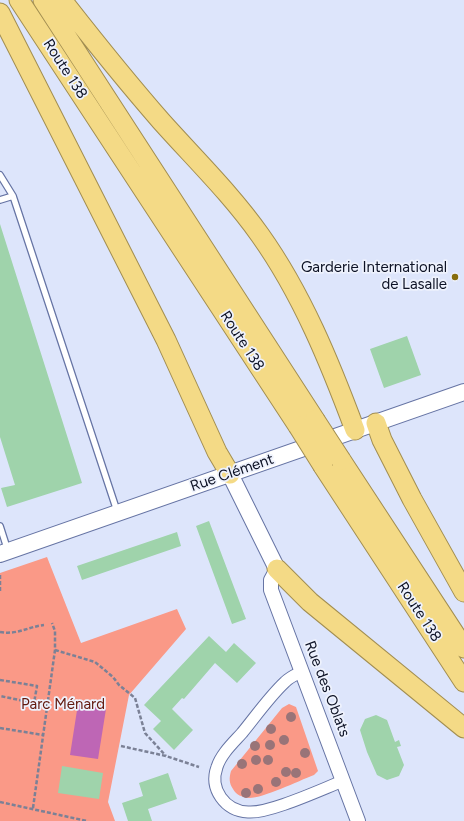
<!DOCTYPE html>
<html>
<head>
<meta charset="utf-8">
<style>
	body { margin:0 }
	canvas { display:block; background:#dde5fb }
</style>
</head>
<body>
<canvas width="464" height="821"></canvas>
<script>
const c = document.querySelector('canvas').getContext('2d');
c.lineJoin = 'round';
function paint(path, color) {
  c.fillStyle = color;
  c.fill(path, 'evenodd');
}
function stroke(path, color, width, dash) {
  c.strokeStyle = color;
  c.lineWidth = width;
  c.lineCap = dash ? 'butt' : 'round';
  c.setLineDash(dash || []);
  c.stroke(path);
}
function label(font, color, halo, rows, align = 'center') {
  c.font = font + ' Figtree,sans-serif';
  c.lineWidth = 3.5;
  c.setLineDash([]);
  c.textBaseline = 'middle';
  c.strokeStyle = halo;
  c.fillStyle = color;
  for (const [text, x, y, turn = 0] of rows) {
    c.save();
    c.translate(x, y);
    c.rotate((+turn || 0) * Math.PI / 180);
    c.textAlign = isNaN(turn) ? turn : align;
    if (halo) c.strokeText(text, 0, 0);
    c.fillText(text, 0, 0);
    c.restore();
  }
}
const green = new Path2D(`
	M 47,557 L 81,643 L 177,609 L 186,629 L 129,695 L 108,802 L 115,821 L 0,821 L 0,573 Z
	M 289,704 L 296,707 L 318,771 L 314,775 C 298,781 264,798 249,798 C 242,797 236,795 233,789 C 229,783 229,778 231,771 L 282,708 Z`);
const water = new Path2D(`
	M 78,704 L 106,709 L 98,759 L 70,755 Z`);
const building = new Path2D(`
	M 0,224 L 82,483 L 7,507 L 1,488 L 15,485 L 0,437 Z
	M 407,336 L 421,375 L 384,388 L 370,349 Z
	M 209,521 L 246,619 L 232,624 L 196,526 Z
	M 177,532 L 181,546 L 82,580 L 77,566 Z
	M 209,636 L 226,652 L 234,643 L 256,663 L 237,683 L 215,663 L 184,699 L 182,698 L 172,709 L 193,730 L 174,750 L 153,729 L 161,721 L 144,705 Z
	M 376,715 L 387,720 L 395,742 L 399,740 L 401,746 L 397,747 L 404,765 L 399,776 L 387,780 L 377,775 L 367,752 L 360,730 L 365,719 Z
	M 62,766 L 103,773 L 99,799 L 58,793 Z
	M 168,773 L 177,799 L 148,809 L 152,821 L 128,821 L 122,803 L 143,796 L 139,783 Z`);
const path = new Path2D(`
	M 0,575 L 0,592
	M 0,632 C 18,635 27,627 44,625
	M 55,650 L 95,662 L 113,677 L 119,685 L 135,698 L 145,733 L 166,756
	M 0,680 L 37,686 L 34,703 L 0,696
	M 0,728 L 43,735
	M 121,746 L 166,756 L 199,767
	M 0,802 L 87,821
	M 33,808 L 55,650 L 55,631 L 52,623`);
const service = new Path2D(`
	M 0,175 L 13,196
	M 0,200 L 13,196 L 117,511
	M 0,526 L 8,551`);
const minor = new Path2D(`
	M 301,672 C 295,675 290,677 285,682 C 269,697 256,716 242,733 C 233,743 221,754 217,767 C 209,789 225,811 248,812 C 269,814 322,789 343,781`);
const tertiary = new Path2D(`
	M 277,569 L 271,580 L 271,590 L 358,821`);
const secondary = new Path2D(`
	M 230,474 L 277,569
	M 0,554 L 464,392`);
const trunk = new Path2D(`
	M 19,0 L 298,426
	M 43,0 L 315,420
	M 62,0 C 94,41 127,82 161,121 C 195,159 231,194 260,235 C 302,294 330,363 355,430
	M 0,13 L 166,340 L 217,452 L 230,474
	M 376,423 L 382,440 L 412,499 L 464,592
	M 341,460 L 464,648
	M 323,466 L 464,682
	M 277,569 L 310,602 L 464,728`);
const trunkBridge = new Path2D(`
	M 315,420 L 341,460
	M 298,426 L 323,466`);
const trees = [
	[291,717],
	[271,729],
	[284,740],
	[270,745],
	[255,746],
	[305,753],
	[256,760],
	[268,760],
	[242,764],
	[286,772],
	[296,773],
	[276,782],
	[258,789],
	[246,793]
];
const markers = [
	[455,277,4,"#876d0c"]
];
const streetNames = [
	["Route 138",65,69,57],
	["Route 138",242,341,57],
	["Rue Clément",232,473,-19],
	["Route 138",419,612,57],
	["Rue des Oblats",327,689,69]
];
const poiNames = [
	["Garderie International",447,268],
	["de Lasalle",447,285]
];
const parkNames = [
	["Parc Ménard",63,705]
];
paint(green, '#fa9987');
paint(water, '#be66b5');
paint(building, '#9fd3ab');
stroke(service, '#6674a4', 8);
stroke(minor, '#6674a4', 13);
stroke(tertiary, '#6674a4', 16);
stroke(secondary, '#6674a4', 18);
stroke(trunk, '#a28e51', 21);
stroke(path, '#7b8196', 2.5, [4, 2]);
stroke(service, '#fff', 5.5);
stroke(minor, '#fff', 11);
stroke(tertiary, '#fff', 14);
stroke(secondary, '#fff', 16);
stroke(trunk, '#f4da86', 19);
stroke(trunkBridge, '#a28e51', 21, []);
stroke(trunkBridge, '#f4da86', 19);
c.fillStyle = '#997478';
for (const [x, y] of trees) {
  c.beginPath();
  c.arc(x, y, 5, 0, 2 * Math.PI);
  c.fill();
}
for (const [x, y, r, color] of markers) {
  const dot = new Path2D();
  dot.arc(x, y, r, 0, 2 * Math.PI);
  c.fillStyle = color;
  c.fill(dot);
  stroke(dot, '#eef2fd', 1.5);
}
label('15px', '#0d1225', '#eef2fd', streetNames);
label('15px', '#0d1225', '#eef2fd', poiNames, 'right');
label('15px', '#62180d', '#eef2fd', parkNames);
</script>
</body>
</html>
